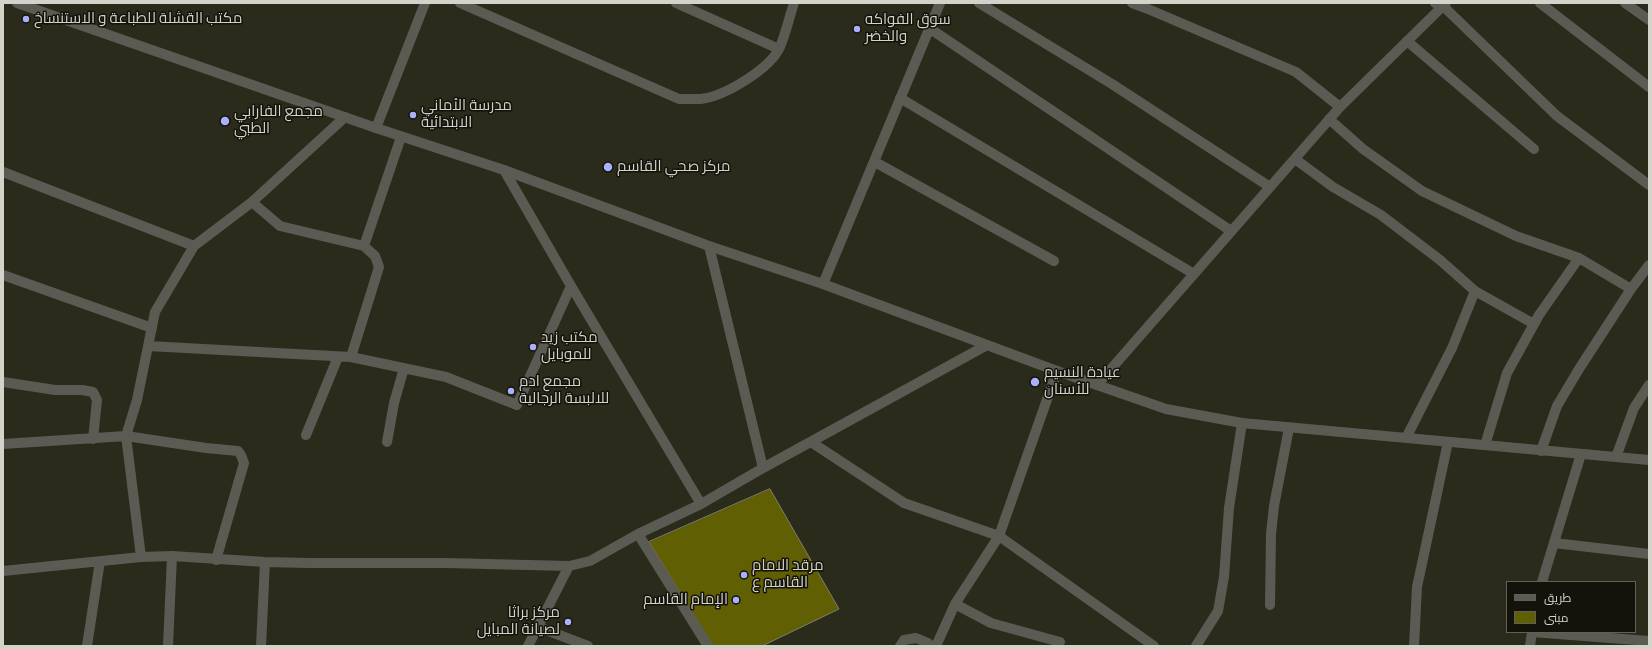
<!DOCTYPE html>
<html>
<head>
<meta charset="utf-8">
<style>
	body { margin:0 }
	#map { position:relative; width:1652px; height:649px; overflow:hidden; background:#2b2b1b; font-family:"PT Sans Narrow",Cairo,sans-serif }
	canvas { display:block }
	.frame { position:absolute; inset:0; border:4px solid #d3d3c9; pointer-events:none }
	.legend { position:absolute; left:1506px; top:581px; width:130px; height:52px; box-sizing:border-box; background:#13130c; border:1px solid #606058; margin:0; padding:5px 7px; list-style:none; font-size:12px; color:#d3d3c9 }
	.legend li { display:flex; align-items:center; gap:8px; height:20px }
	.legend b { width:20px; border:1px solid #606058 }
</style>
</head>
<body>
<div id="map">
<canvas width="1652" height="649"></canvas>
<div class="frame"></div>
<ul class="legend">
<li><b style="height:5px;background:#5b5b53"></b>طريق</li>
<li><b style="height:11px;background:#605f04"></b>مبنى</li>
</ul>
</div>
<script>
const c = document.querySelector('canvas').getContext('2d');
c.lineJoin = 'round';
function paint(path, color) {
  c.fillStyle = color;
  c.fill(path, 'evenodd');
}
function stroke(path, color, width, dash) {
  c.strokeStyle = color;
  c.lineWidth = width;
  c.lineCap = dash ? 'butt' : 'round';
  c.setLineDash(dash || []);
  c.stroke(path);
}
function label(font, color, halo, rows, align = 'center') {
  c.font = font + ' "PT Sans Narrow",Cairo,sans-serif';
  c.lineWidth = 3;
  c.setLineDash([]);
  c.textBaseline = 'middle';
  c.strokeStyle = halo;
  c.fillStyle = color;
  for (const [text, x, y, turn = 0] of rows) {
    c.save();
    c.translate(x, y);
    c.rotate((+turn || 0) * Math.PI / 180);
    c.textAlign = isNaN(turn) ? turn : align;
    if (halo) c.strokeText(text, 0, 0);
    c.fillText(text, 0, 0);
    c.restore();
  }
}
const building = new Path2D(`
	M 770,489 L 839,609 L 762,646 L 713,646 L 649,542 Z`);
const minor = new Path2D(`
	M 460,3 L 679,99 C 686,99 694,99 701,99 C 725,96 770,69 780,47 C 786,33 789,18 794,3
	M 676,3 L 779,49
	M 979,3 L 1112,84 L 1270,187
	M 1132,3 L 1148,9 L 1296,72 L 1340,107
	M 1435,3 L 1443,6 L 1557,116 L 1649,185
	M 1540,3 L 1649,87
	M 1625,3 L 1649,20
	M 929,28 L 1231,231
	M 1407,41 L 1534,149
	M 900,98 L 1194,274
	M 1329,119 L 1363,149 L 1422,191 L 1516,236 L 1579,258 L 1631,289
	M 376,128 L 425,3
	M 1295,159 L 1333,187 L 1381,215 L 1440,260 L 1475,291 L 1534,324
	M 875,162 L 1054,261
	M 504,170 L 571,286 L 701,504
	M 3,172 L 194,246
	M 252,202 L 280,226 L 364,246 L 375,256 L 379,267 L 351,357
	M 364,246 L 401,137
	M 709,246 L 763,468
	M 3,275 L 152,328
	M 823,284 L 940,3
	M 148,346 L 351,357 L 446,377 L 517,405 L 571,286
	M 3,382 L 55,390 L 82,390 L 93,392 L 97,400 L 93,439
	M 1097,385 L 1340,107 L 1446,3
	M 306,435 L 338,357
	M 1406,438 L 1452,348 L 1475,291
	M 387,442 L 394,403 L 404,368
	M 811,442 L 904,503 L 999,536 L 1154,646
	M 3,444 L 126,436 L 206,448 L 238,451 L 241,455 L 244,463 L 216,560
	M 1485,445 L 1507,373 L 1539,315 L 1579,258
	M 1541,451 L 1557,406 L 1579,369 L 1631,289 L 1649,265
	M 1616,457 L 1634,408 L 1649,385
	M 638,534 L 708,646
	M 1554,543 L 1649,554
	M 141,557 L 126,436 L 137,400 L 155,312 L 194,246 L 252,202 L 345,117
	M 3,571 L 141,557 L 172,556 L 265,562 L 308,563 L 446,563 L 569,566 L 590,561 L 638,534 L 701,504 L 763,468 L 987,345
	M 1542,582 L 1581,454
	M 955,604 L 991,623 L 1060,642
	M 1270,605 L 1271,534 L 1274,506 L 1289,428
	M 538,627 L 588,646
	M 1532,632 L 1649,641
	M 87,646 L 100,561
	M 168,646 L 172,556
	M 261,646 L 265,562
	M 528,646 L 569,566
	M 900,646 L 904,640 L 916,638 L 928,643 L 930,646
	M 936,646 L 955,604 L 999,536 L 1057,371
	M 1196,646 L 1218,611 L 1224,577 L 1229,508 L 1242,423
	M 1414,646 L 1417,587 L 1448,442
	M 1530,646 L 1532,632`);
const tertiary = new Path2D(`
	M 17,3 L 376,128 L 504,170 L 709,246 L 823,284 L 1057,371 L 1166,409 L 1242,423 L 1649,460`);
const markers = [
	[26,19,4,"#aab0fb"],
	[857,29,4,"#aab0fb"],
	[413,115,4,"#aab0fb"],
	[225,121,5,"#aab0fb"],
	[608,167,5,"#aab0fb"],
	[533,347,4,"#aab0fb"],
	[1035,382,5,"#aab0fb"],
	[511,391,4,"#aab0fb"],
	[744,575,4,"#aab0fb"],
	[736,600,4,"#aab0fb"],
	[568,622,4,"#aab0fb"]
];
const poiNames = [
	["مكتب القشلة للطباعة و الاستنساخ",34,19],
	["سوق الفواكه",865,20],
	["والخضر",865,37],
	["مدرسة الأماني",421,106],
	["الابتدائية",421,123],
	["مجمع الفارابي",234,112],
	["الطبي",234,129],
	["مركز صحي القاسم",617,167],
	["مكتب زيد",541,338],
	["للموبايل",541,355],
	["عيادة النسيم",1044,373],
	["للأسنان",1044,390],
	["مجمع ادم",519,382],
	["للالبسة الرجالية",519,399],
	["مرقد الامام",752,566],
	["القاسم ع",752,583],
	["الإمام القاسم",728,600,"right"],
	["مركز براثا",560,613,"right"],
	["لصيانة المبايل",560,630,"right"]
];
paint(building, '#605f04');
stroke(building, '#7e7f6c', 1);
stroke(minor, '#5b5b53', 10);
stroke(tertiary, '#5b5b53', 10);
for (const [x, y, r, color] of markers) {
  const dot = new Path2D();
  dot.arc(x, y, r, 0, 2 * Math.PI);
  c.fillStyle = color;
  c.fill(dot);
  stroke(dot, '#13130c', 1.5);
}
label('15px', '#d3d3c9', '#13130c', poiNames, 'left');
</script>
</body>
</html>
